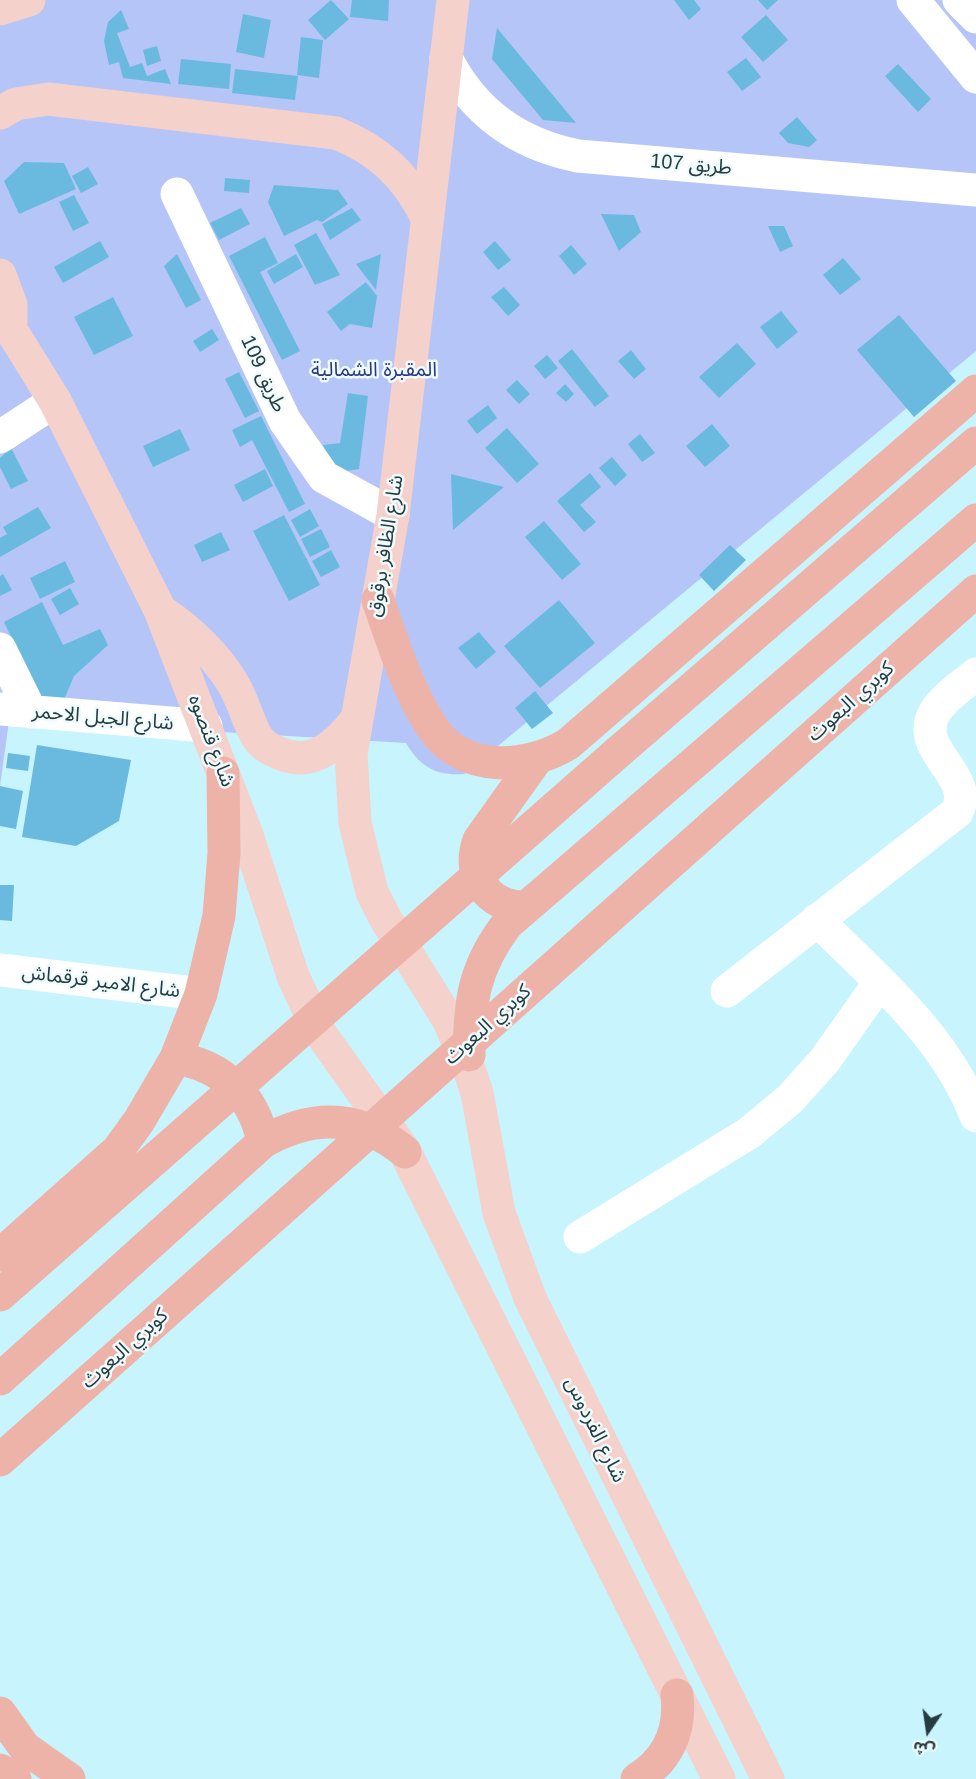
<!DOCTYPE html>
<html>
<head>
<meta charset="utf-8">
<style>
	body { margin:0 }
	#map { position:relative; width:976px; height:1779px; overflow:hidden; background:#c7f4fd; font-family:Helvetica,"Noto Sans Arabic",sans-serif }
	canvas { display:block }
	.north { position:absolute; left:898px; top:1701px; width:60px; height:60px; -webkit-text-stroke:4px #f0fbfd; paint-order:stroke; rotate:193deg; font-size:16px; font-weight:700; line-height:24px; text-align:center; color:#253c40 }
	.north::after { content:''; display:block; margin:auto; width:21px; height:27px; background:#253c40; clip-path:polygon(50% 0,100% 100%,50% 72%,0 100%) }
</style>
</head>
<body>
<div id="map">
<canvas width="976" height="1779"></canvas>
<div class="north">ش</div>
</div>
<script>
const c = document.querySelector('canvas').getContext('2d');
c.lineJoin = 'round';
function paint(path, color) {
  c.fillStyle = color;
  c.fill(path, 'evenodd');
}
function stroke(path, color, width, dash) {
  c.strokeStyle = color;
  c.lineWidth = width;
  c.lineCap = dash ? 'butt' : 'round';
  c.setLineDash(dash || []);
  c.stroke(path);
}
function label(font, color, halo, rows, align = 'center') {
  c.font = font + ' Helvetica,"Noto Sans Arabic",sans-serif';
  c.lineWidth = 5;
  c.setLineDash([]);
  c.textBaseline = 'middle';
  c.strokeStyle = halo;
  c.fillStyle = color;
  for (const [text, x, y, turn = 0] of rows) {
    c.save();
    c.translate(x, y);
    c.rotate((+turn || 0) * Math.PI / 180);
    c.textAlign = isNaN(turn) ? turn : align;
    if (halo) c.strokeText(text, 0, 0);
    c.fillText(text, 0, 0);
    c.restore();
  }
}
const green = new Path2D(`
	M 0,0 L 976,0 L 976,351 L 464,774 C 436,776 420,767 406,743 L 138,727 L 10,714 L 0,786 Z`);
const building = new Path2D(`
	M 331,0 L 349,19 L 325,40 L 308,20 Z
	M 352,0 L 389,0 L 388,21 L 350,17 Z
	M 674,0 L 694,0 L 701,9 L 689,20 Z
	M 758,0 L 778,0 L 767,10 Z
	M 121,10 L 129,29 L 117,33 L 130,67 L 142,63 L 147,76 L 165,69 L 171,84 L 123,78 L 119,62 L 109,65 L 104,41 L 108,22 Z
	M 243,14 L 271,20 L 264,58 L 236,52 Z
	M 766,15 L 788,40 L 763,62 L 741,37 Z
	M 497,28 L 576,123 L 543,120 L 492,59 Z
	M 301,37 L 323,40 L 319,78 L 297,75 Z
	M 157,46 L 161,61 L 147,66 L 143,50 Z
	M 746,58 L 761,77 L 742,91 L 727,72 Z
	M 181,59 L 231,64 L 229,89 L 178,84 Z
	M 898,64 L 931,99 L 918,112 L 885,76 Z
	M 235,69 L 298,76 L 295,100 L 232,93 Z
	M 797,117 L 817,140 L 809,147 L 788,143 L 779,133 Z
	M 24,162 L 64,163 L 76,189 L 19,214 L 4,181 Z
	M 88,167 L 98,184 L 81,193 L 72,176 Z
	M 225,178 L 250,180 L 249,193 L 224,191 Z
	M 274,185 L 338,190 L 348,204 L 322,222 L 317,220 L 284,236 L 268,202 Z
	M 74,195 L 89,223 L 73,231 L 59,202 Z
	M 241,208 L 250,224 L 219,240 L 210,223 Z
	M 352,208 L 361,220 L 330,240 L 322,224 Z
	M 601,214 L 634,215 L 641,232 L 619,251 Z
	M 768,226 L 784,226 L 793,246 L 780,252 Z
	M 316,233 L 340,275 L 315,285 L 294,245 Z
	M 265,237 L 278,263 L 260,272 L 300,351 L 282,360 L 229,256 Z
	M 100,241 L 109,257 L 63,283 L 54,267 Z
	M 495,241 L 511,260 L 498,270 L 483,252 Z
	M 571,245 L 587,264 L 574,275 L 559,256 Z
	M 177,254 L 201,300 L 186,308 L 164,266 Z
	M 296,254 L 303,267 L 274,284 L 267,271 Z
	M 381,254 L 376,290 L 356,264 Z
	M 843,258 L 861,279 L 840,295 L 823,275 Z
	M 366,282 L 377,296 L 372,328 L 350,324 L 341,331 L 327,312 Z
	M 504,287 L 520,305 L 508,316 L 491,297 Z
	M 113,297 L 133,336 L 94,355 L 74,317 Z
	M 781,311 L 798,332 L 777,349 L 760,327 Z
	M 899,315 L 956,381 L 914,417 L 857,350 Z
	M 212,329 L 219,340 L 200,352 L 193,341 Z
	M 737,343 L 756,364 L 719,398 L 699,377 Z
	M 572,349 L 609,396 L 595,407 L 558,361 Z
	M 631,350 L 646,369 L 634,379 L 618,361 Z
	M 547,355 L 558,368 L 545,379 L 534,366 Z
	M 239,372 L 259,411 L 245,418 L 225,379 Z
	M 517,380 L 530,394 L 519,404 L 506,390 Z
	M 565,384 L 574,394 L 566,402 L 556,393 Z
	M 348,393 L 368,396 L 359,469 L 347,471 L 332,465 L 323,445 L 340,443 Z
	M 488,405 L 497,418 L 477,434 L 467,421 Z
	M 261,416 L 305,504 L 289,512 L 252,440 L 240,447 L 232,430 Z
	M 712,424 L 730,446 L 705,467 L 686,446 Z
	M 507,428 L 539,464 L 517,483 L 485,448 Z
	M 180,429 L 190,450 L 153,467 L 143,446 Z
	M 640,434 L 655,453 L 642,462 L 628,444 Z
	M 11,448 L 28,481 L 11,489 L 0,467 L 0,458 Z
	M 612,457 L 627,475 L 615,486 L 599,468 Z
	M 265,469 L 273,486 L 243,502 L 234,485 Z
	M 590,473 L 601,487 L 580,505 L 596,522 L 584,532 L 557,501 Z
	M 451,474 L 504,487 L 453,530 Z
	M 38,507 L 51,528 L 0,557 L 0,538 L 7,534 L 3,527 Z
	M 310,509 L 319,526 L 300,537 L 291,520 Z
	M 284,515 L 320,585 L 289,601 L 253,531 Z
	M 544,521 L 581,564 L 562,580 L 525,537 Z
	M 321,529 L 330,547 L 310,557 L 301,539 Z
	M 221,532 L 230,550 L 202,562 L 194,545 Z
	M 730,545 L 746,560 L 714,591 L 699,575 Z
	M 331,550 L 340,567 L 321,577 L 312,561 Z
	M 65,561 L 75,582 L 40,599 L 30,578 Z
	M 3,574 L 12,590 L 0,596 L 0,576 Z
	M 70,588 L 79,604 L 60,615 L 51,599 Z
	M 559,600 L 595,643 L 540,688 L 504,646 Z
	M 42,602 L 63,645 L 100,629 L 108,645 L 74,676 L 63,702 L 40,698 L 4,622 Z
	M 479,632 L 496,652 L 476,669 L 458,648 Z
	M 535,691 L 553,713 L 532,729 L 515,708 Z
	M 37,745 L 131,760 L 119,821 L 76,846 L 22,837 Z
	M 8,753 L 30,756 L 28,771 L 6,768 Z
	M 0,786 L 23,791 L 16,829 L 0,826 Z
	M 0,885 L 14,885 L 12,921 L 0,920 Z`);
const minor = new Path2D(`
	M 913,0 L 976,77
	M 959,0 L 976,17
	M 446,58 C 474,113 518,144 578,156 L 976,190
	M 177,194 L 285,421 L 324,477 L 393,515
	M 0,437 L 55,401
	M 0,649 L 31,712
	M 0,709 L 206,726
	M 817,920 C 876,978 946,1037 976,1116
	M 0,970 L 201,994
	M 727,991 L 957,812 C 976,774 912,751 935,712 C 944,697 963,685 976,674
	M 580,1237 L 749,1133 L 790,1099 L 825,1060 L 880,982`);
const major = new Path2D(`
	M 453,0 L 393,515 L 351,754 L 355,823 L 372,892 L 385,918 L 449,1021 L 468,1066 L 477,1093 L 499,1213 L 530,1298 L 768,1779
	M 0,9 L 29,0
	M 0,113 L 16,104 L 48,99 L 336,133 C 379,150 407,176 427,218
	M 0,275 L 11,305 L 11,329
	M 0,312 L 55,401 L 160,610 L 247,835 L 293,976 L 318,1030 L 405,1152 L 719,1779
	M 161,611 C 189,630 214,653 232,682 C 243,699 247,720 257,737 C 262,745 271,750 279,753 C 312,768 338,744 356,720`);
const highway = new Path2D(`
	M 378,600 C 393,643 407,689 432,727 C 462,774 527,769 568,744 L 976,391
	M 525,907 C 487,907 466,875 479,840 L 536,760
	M 469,1055 C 470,1001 473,969 507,924 L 976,520
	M 176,1058 C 223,1066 254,1096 263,1142
	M 0,1255 L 118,1150 L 139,1121 L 176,1058 L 201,994 L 219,916 L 224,853 L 223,773
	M 0,1295 L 616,754 L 976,443
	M 0,1379 L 263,1142 C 314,1113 360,1115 405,1152
	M 0,1460 L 976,591
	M 0,1713 L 25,1748 L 69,1779
	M 0,1770 L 15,1779
	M 637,1779 C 668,1760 681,1731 677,1695`);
const streetNames = [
	["طريق 107",691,165,5],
	["طريق 109",263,374,65],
	["شارع الظافر برقوق",386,546,-81],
	["كوبري البعوث",851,702,-42],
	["شارع الجبل الاحمر",103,718,5],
	["شارع قنصوه",211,741,69],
	["شارع الامير قرقماش",101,982,7],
	["كوبري البعوث",488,1025,-42],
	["كوبري البعوث",125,1349,-42],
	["شارع الفردوس",595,1430,64]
];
const parkNames = [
	["المقبرة الشمالية",374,370]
];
paint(green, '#b5c5f7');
paint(building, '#6abae0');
stroke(minor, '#fff', 33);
stroke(major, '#f4d1cb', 33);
stroke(highway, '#edb3a8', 33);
label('20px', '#253c40', '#f0fbfd', streetNames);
label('20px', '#293882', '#f0fbfd', parkNames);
</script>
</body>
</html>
